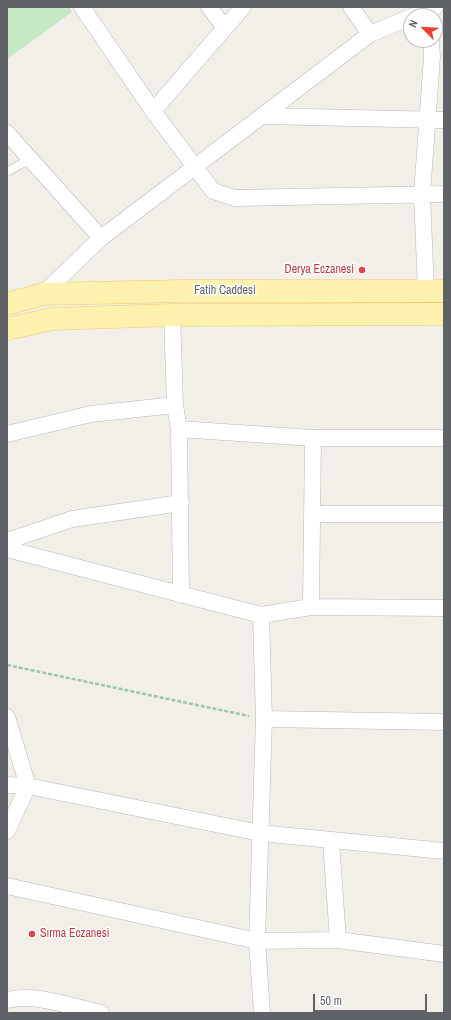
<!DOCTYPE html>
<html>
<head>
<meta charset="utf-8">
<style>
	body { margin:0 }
	#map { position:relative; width:451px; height:1020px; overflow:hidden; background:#f1efe8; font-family:"Archivo Narrow",sans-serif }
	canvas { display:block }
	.frame { position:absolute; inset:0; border:8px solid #5f6368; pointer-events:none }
	.north { position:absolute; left:403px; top:8px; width:40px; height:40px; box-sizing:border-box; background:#fff; border:1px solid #bfc1c3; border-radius:50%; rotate:294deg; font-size:11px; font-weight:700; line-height:16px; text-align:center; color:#5f6368 }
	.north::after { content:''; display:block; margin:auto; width:14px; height:18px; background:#ea4335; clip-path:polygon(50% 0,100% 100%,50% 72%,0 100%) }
	.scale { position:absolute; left:313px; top:994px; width:114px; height:18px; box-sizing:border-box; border:2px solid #5f6368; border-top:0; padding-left:5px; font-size:12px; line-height:14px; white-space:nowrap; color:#5f6368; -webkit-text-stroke:3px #fff; paint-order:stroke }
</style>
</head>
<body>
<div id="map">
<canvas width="451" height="1020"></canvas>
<div class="frame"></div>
<div class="north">N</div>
<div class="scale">50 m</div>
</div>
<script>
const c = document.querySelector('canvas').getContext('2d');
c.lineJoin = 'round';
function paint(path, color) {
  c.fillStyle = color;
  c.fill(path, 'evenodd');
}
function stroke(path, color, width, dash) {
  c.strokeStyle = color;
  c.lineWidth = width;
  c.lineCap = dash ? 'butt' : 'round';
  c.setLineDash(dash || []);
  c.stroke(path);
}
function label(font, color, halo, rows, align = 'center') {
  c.font = font + ' "Archivo Narrow",sans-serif';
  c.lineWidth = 3;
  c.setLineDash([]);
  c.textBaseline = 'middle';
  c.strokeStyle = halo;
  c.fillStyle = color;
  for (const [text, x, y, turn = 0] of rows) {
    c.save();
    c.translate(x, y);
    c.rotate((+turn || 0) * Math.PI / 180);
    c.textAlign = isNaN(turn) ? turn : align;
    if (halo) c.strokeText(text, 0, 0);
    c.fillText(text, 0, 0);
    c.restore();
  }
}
const green = new Path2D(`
	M 7,7 L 69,7 L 72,12 L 7,59 Z`);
const path = new Path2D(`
	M 7,665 L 249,716`);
const service = new Path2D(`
	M 7,172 L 30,159`);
const minor = new Path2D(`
	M 82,7 L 153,111 L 213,191 L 235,198 L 444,194
	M 209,7 L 225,28
	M 351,7 L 370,34
	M 414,16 L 435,7
	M 153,111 L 243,7
	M 262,116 L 444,120
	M 7,133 L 101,238
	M 426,291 L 422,194 L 432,57 L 431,40
	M 43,294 L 101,238 L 370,34 L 411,17
	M 172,315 L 175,405 L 179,429 L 181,595
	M 179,429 L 313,438 L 444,438
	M 7,434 L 91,414 L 175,405
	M 312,514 L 444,514
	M 7,541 L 72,519 L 181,503
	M 7,549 L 261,615 L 311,607 L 444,608
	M 311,607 L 313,438
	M 261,615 L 264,719 L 257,941 L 262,1013
	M 7,717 L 28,786 L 7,831
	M 264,719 L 444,722
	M 7,785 L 28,786 L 260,833 L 444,851
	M 331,841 L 338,940
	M 7,886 L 257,941 L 338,940 L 444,954
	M 7,1000 C 37,993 72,1007 101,1013`);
const primary = new Path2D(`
	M 7,304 L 43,294 L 184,291 L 444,291
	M 7,329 L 52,319 L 172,315 L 444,314`);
const markers = [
	[362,270,4,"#e0444e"],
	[32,934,4,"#e0444e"]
];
const healthNames = [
	["Derya Eczanesi",354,270],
	["Sırma Eczanesi",40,934,"left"]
];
const streetNames = [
	["Fatih Caddesi",225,291]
];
paint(green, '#c5e8c5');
stroke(service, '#b5b8bc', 9);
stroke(minor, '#b5b8bc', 17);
stroke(primary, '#f2c960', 23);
stroke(path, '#9cc7a9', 2.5, [4, 2]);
stroke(service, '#fff', 8);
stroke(minor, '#fff', 16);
stroke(primary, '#fff2af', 22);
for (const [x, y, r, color] of markers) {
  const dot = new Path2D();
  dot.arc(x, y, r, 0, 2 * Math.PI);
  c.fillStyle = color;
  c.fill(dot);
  stroke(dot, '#fff', 1.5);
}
label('12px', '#be3a42', '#fff', healthNames, 'right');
label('12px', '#5f6368', '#fff', streetNames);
</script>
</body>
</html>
